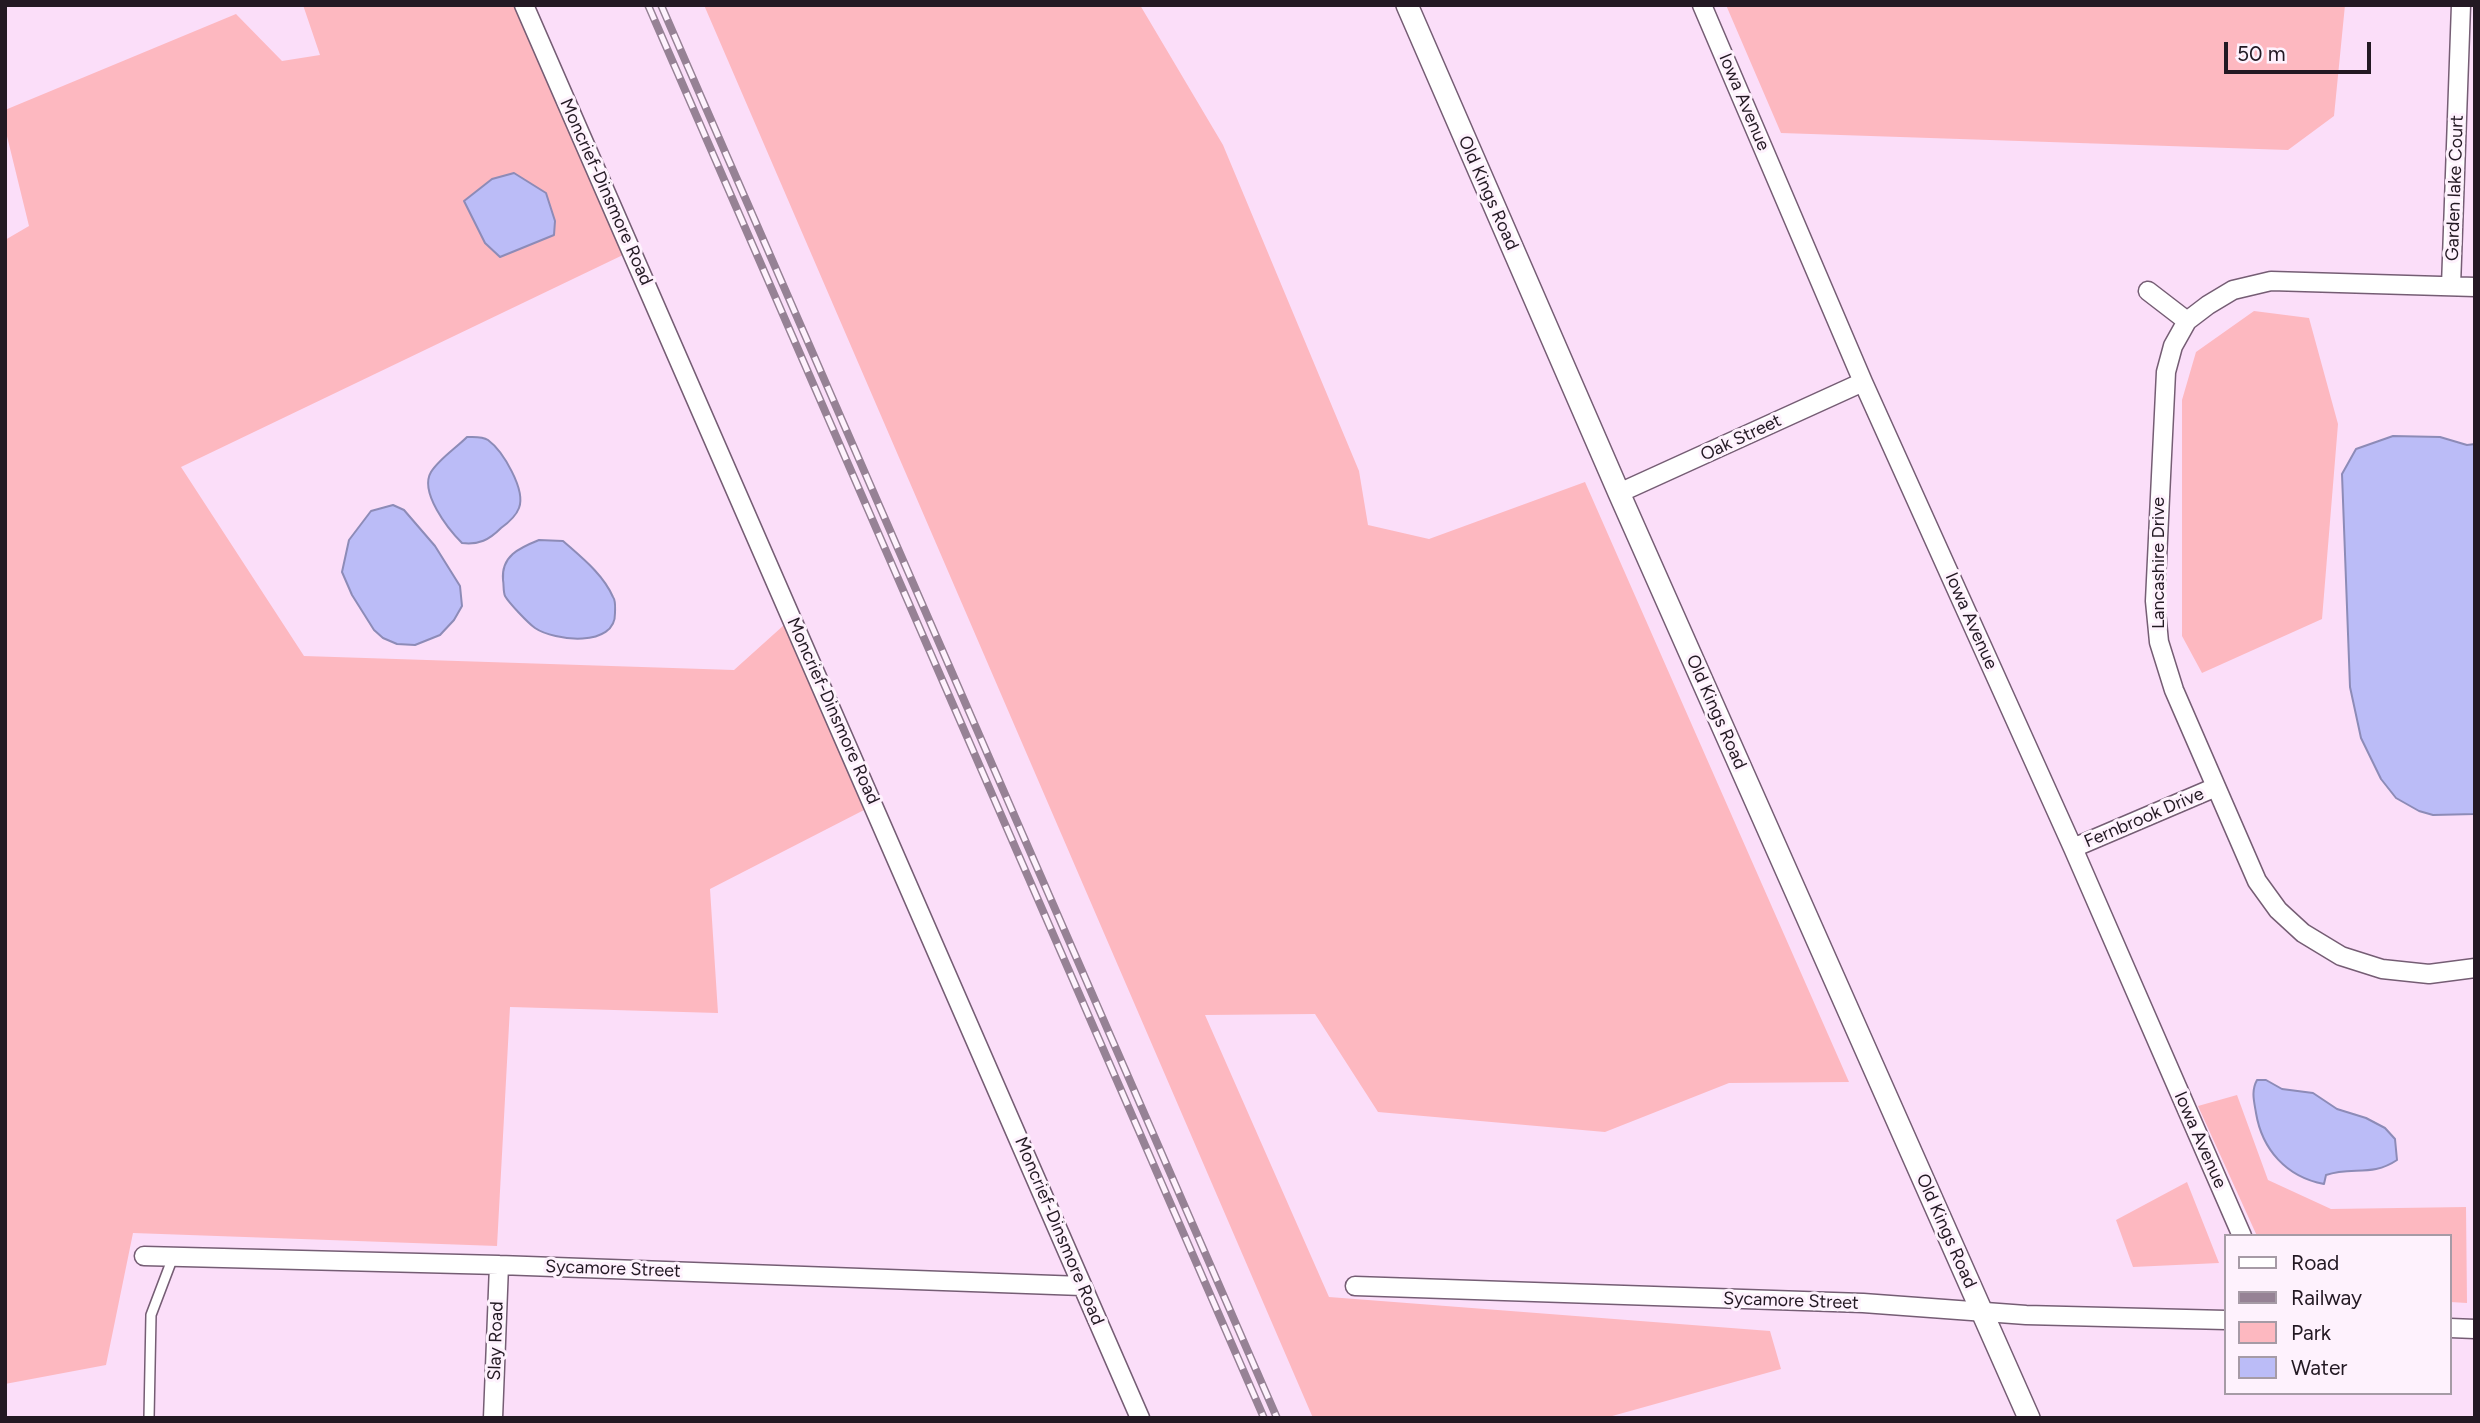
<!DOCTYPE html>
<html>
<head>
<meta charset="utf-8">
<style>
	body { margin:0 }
	#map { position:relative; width:2480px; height:1423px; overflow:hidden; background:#fbdef9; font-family:Figtree,sans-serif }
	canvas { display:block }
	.frame { position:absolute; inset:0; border:7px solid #231923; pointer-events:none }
	.legend { position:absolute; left:2224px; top:1234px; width:228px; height:161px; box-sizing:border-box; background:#fef2fd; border:2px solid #a69ba6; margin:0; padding:9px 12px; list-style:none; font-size:21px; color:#231923 }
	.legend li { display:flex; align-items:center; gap:14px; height:35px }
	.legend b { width:35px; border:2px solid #a69ba6 }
	.scale { position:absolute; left:2224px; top:42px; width:147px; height:32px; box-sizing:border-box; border:4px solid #231923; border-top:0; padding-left:9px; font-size:21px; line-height:24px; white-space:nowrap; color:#231923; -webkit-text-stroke:5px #fef2fd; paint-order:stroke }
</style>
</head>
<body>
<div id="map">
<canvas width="2480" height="1423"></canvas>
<div class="frame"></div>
<ul class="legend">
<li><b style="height:9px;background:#fff"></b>Road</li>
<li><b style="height:9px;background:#968295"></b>Railway</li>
<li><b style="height:19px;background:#fdb8c0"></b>Park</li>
<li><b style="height:19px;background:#bbbcf7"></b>Water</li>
</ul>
<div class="scale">50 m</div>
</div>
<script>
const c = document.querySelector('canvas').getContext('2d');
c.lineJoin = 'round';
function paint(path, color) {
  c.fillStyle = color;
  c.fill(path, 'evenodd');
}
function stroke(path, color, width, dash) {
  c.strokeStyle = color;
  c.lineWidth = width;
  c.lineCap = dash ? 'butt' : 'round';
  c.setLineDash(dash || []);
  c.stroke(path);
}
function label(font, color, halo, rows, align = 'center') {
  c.font = font + ' Figtree,sans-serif';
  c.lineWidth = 6;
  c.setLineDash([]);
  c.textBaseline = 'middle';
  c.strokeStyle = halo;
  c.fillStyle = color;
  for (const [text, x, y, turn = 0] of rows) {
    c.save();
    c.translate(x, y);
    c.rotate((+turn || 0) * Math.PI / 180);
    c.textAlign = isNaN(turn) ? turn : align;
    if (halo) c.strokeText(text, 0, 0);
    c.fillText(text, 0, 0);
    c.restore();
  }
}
const green = new Path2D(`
	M 303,5 L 515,5 L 625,254 L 181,467 L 304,656 L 734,670 L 784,625 L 864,810 L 710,889 L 718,1013 L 510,1007 L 497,1246 L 133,1233 L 106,1365 L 5,1384 L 5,240 L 29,226 L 5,128 L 5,110 L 236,14 L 282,61 L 320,55 Z
	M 704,5 L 1140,5 L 1223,145 L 1359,471 L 1368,525 L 1429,539 L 1585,482 L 1849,1082 L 1729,1083 L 1605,1132 L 1378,1112 L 1315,1014 L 1205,1015 L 1329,1297 L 1770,1331 L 1781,1369 L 1605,1418 L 1313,1418 Z
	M 1726,5 L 2345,5 L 2334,116 L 2288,150 L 1781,133 Z
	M 2254,311 L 2309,318 L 2338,424 L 2322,619 L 2202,673 L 2182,636 L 2182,400 L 2196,352 Z
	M 2237,1095 L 2268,1180 L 2331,1209 L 2466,1207 L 2467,1303 L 2450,1302 L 2450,1236 L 2257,1236 L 2198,1106 Z
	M 2187,1182 L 2219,1263 L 2133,1267 L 2116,1220 Z`);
const water = new Path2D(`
	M 514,173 L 546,193 L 555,221 L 554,235 L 500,257 L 485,243 L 464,201 L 492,179 Z
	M 2393,436 L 2440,437 L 2467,445 L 2475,444 L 2475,814 L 2433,815 L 2419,811 L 2396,798 L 2381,779 L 2361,738 L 2350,687 L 2342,474 L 2356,449 Z
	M 467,437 C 474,437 482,436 488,440 C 503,451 526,490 519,508 C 516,516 508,523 501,528 C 489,540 479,545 462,543 C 448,529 419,492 431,472 C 439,459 456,448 467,437 Z
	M 393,505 L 404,510 L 435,546 L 460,586 L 462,606 L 454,620 L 440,635 L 415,645 L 397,644 L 383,638 L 374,630 L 352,595 L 342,572 L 349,540 L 371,511 Z
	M 539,540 L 563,541 C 581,557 603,574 613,597 C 616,601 615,608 615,613 C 616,648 554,641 535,628 C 528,623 509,603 505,596 C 503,591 504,585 503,580 C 501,556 519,548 539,540 Z
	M 2257,1080 L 2266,1080 L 2282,1089 L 2313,1093 L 2337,1109 L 2366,1118 L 2385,1128 L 2395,1139 L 2397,1160 C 2372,1177 2352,1166 2326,1175 L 2324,1184 C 2286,1177 2262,1149 2256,1113 C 2254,1101 2251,1091 2257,1080 Z`);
const service = new Path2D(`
	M 149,1418 L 151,1315 L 173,1257`);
const minor = new Path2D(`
	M 524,5 L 1140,1418
	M 1702,5 L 1863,382 L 2073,848 L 2242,1236
	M 2451,286 L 2461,5
	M 2475,287 L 2271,281 L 2233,290 L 2208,305 L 2187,321 L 2173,346 L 2166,372 L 2155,601 L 2159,642 L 2174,690 L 2257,881 L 2278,910 L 2303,933 L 2341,956 L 2382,969 L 2429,974 L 2475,968
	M 2148,291 L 2187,321
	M 1619,493 L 1863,382
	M 2073,848 L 2216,787
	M 144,1256 L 499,1265 L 1082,1286
	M 1355,1286 L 1863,1303 L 2026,1315 L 2226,1320
	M 2450,1328 L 2475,1329
	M 493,1418 L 499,1265`);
const tertiary = new Path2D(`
	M 1407,5 L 1619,493 L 2029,1418`);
const rail = new Path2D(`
	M 648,5 L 1264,1418
	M 661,5 L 1277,1418`);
const streetNames = [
	["Iowa Avenue",1744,102,67],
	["Garden lake Court",2455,188,-88],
	["Moncrief-Dinsmore Road",606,192,66],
	["Old Kings Road",1488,193,66],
	["Oak Street",1741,438,-25],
	["Lancashire Drive",2159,563,-90],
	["Iowa Avenue",1971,621,66],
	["Moncrief-Dinsmore Road",833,711,66],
	["Old Kings Road",1716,712,66],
	["Fernbrook Drive",2144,818,-23],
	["Iowa Avenue",2200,1140,66],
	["Moncrief-Dinsmore Road",1059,1231,67],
	["Old Kings Road",1946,1231,66],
	["Sycamore Street",613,1269,2],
	["Sycamore Street",1791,1301,2],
	["Slay Road",496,1341,-88]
];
paint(green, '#fdb8c0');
paint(water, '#bbbcf7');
stroke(water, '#8d8bb7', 2);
stroke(service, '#755d74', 12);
stroke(minor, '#755d74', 21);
stroke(tertiary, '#755d74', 24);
stroke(service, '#fff', 9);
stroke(minor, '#fff', 18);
stroke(tertiary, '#fff', 21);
stroke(rail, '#968295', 8);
stroke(rail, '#fef2fd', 5, [16]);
label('18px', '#231923', '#fef2fd', streetNames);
</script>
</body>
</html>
